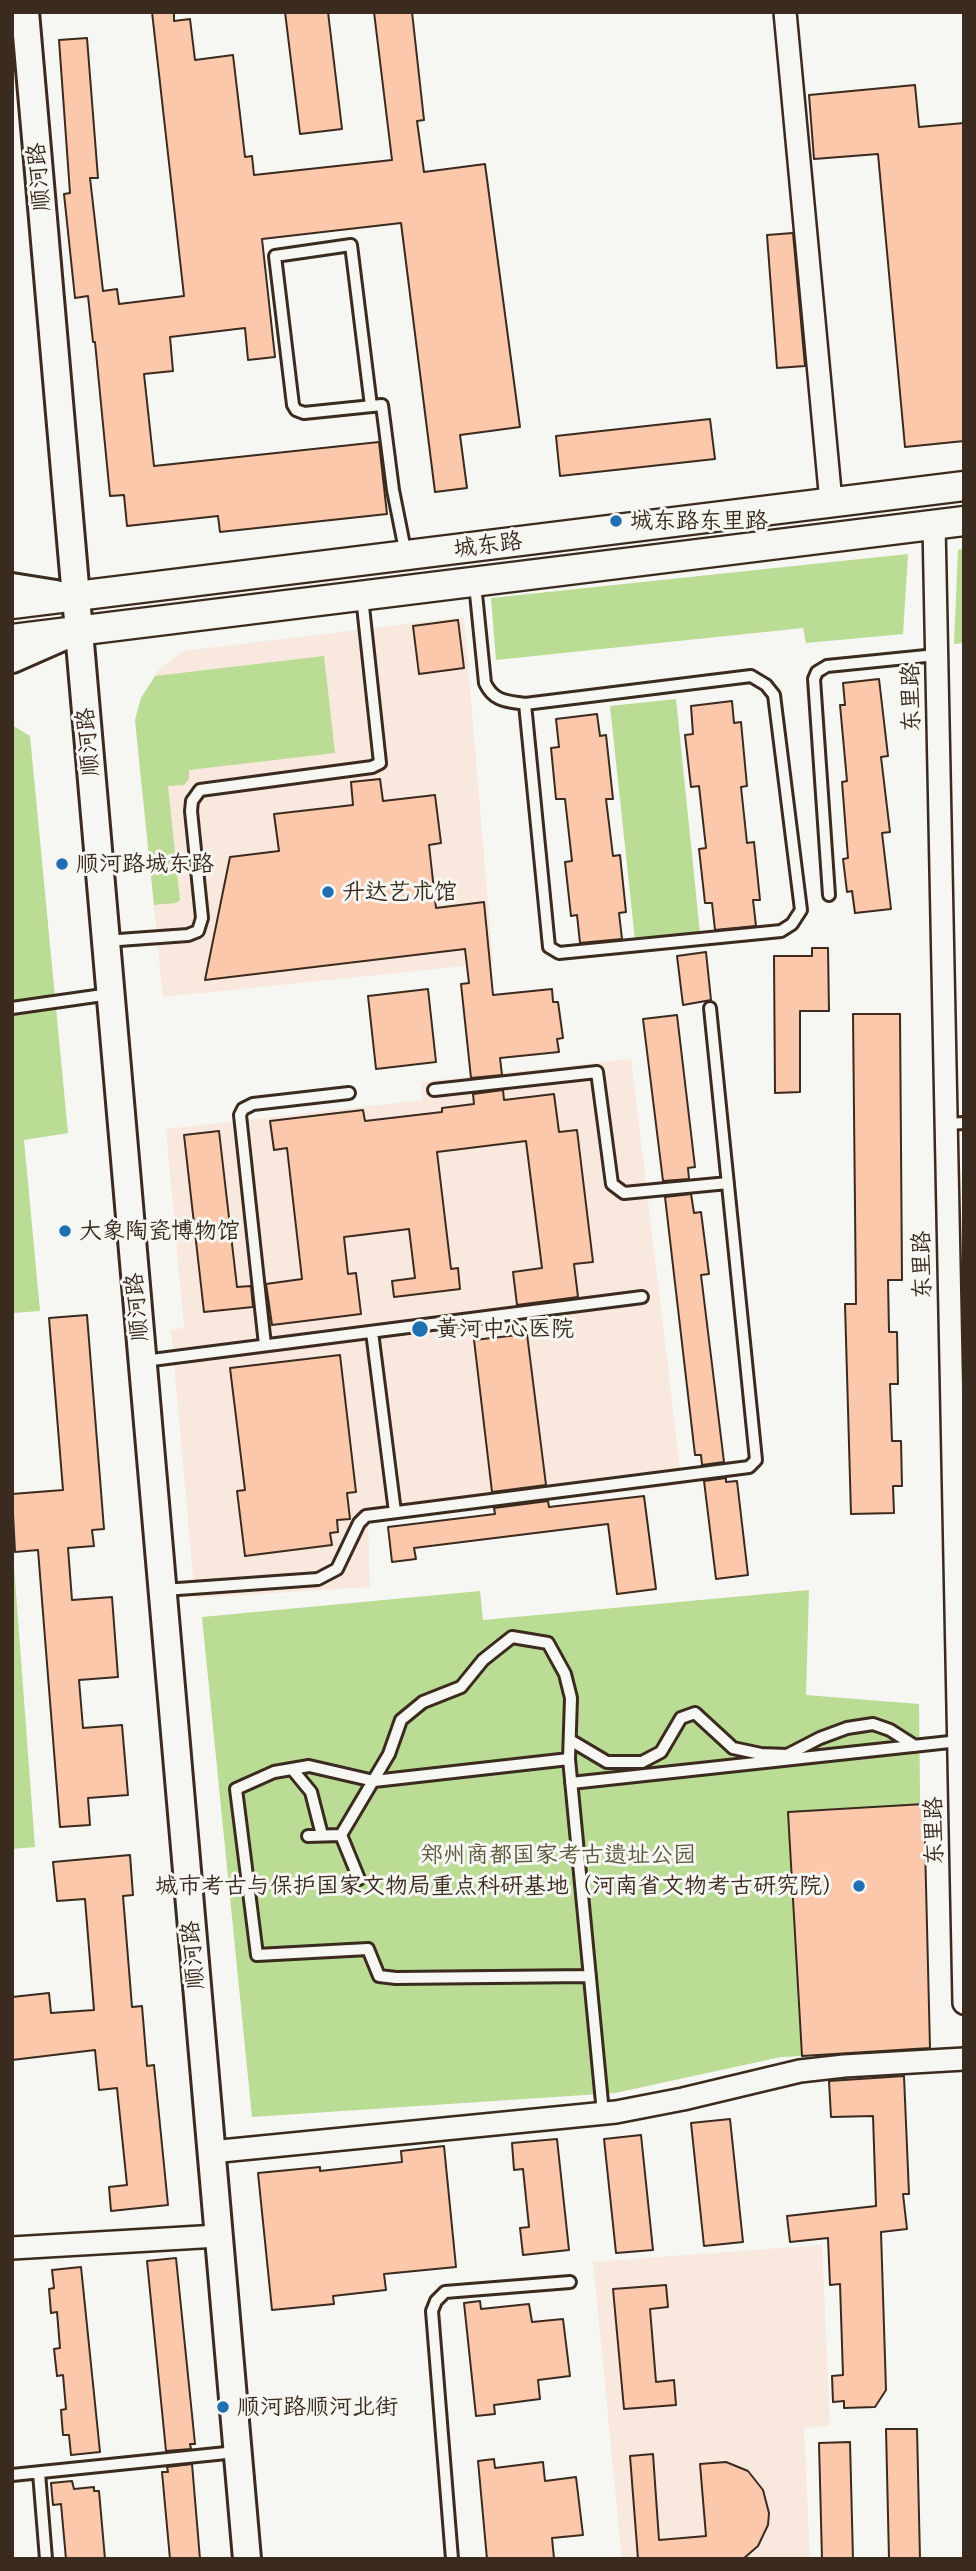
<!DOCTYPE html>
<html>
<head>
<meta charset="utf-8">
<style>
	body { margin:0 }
	#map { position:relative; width:976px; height:2571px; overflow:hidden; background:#f6f6f2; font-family:Mali,sans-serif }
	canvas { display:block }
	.frame { position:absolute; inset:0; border:14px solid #3b2a1e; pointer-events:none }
</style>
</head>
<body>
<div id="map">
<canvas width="976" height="2571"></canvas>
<div class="frame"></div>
</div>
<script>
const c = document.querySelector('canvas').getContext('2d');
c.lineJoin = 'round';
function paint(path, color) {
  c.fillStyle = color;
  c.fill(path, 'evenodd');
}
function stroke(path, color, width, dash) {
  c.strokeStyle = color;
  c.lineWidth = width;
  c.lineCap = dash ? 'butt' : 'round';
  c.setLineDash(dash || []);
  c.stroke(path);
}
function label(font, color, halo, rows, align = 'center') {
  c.font = font + ' Mali,"LXGW WenKai TC",sans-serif';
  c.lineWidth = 6;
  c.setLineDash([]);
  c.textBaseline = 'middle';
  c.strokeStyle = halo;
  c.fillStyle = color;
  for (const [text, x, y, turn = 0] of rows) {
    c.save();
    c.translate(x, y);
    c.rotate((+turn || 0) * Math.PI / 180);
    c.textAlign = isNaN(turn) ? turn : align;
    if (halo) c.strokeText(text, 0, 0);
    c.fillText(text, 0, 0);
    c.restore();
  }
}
const built = new Path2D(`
	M 464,617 L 493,963 L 163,997 L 135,720 L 141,698 L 158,671 L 183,651 Z
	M 631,1059 L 682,1485 L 368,1522 L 370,1587 L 195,1598 L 171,1330 L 184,1328 L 166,1129 L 423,1100 L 421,1082 Z
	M 822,2245 L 830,2426 L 804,2428 L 810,2559 L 622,2559 L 593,2262 Z`);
const green = new Path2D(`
	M 964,549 L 964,643 L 954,644 L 958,550 Z
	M 908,554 L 903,634 L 806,643 L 803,628 L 496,660 L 491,598 Z
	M 324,656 L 335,753 L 189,770 L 189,779 L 184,785 L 168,786 L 180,900 L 176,903 L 154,905 L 135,720 L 141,698 L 155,676 Z
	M 676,699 L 700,933 L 635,940 L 610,706 Z
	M 12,725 L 30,736 L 68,1133 L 24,1140 L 40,1311 L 12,1313 Z
	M 12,1539 L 35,1847 L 12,1849 Z
	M 809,1590 L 806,1695 L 919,1704 L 923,2050 L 781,2057 L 615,2093 L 252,2117 L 202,1617 L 480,1591 L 483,1620 Z`);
const building = new Path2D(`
	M 152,12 L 174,12 L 174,21 L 190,19 L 195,60 L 233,55 L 245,157 L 252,156 L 254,175 L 392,160 L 374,12 L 412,12 L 424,120 L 417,121 L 424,172 L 485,164 L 520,427 L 460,435 L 467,488 L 435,492 L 401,223 L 262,239 L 275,357 L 248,360 L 245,328 L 170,337 L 173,371 L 144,374 L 154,466 L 379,442 L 387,514 L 220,532 L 218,516 L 127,526 L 124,495 L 110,496 L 95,342 L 93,342 L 88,296 L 75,298 L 64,194 L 70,193 L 59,40 L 87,38 L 98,178 L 90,178 L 103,291 L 117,289 L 119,304 L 184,296 Z
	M 285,12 L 328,12 L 342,129 L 300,134 Z
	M 915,85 L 919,127 L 964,123 L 964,441 L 905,447 L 878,154 L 814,159 L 809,95 Z
	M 793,233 L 805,366 L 777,368 L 767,235 Z
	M 710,419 L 715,459 L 560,476 L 556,436 Z
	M 458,620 L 464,668 L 419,674 L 413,626 Z
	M 879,679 L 888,756 L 881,757 L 890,832 L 882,833 L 891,909 L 855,913 L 852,891 L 847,892 L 843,859 L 848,858 L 842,782 L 847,781 L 840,705 L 845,705 L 843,683 Z
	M 732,701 L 734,723 L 741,722 L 747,786 L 741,787 L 747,843 L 754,842 L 760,900 L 753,900 L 756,926 L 715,930 L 712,903 L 705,903 L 699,849 L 706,848 L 699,786 L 691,787 L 685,735 L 693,734 L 691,706 Z
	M 597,714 L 600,736 L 606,735 L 613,799 L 606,799 L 613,856 L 620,855 L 626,912 L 619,913 L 622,939 L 580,943 L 577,915 L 571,916 L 565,862 L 572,861 L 565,799 L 556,799 L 551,748 L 559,747 L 556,719 Z
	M 380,779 L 383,801 L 435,795 L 441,843 L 429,845 L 436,908 L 484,902 L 493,995 L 552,989 L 553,1002 L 558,1002 L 563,1038 L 557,1039 L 559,1052 L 500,1058 L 502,1075 L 471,1078 L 461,984 L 469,983 L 465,949 L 205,980 L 230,857 L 279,851 L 274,814 L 353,805 L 351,782 Z
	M 812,948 L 828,948 L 829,1011 L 800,1011 L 800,1092 L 775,1093 L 774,956 L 812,956 Z
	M 706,952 L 711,1000 L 683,1005 L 677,956 Z
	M 428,989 L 436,1062 L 376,1069 L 368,996 Z
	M 853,1014 L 900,1014 L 902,1280 L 888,1280 L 889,1332 L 897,1332 L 898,1384 L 890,1384 L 892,1441 L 901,1441 L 902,1486 L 893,1486 L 894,1513 L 851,1514 L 845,1304 L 856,1304 Z
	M 677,1015 L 695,1167 L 688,1168 L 689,1179 L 663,1181 L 643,1019 Z
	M 503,1090 L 504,1100 L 554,1094 L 559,1132 L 577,1130 L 593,1262 L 574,1264 L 578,1297 L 517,1305 L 513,1272 L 542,1268 L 526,1141 L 437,1152 L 451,1269 L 458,1268 L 460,1289 L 394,1297 L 392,1281 L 415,1278 L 409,1229 L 344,1237 L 348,1274 L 356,1273 L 361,1314 L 272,1325 L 266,1284 L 302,1279 L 287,1148 L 274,1150 L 270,1121 L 363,1110 L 365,1121 L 442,1112 L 442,1108 L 474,1104 L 473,1094 Z
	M 219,1131 L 237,1287 L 251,1286 L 253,1307 L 204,1312 L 184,1135 Z
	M 691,1194 L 694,1213 L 701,1212 L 709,1274 L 701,1275 L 724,1462 L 702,1465 L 701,1455 L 695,1455 L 665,1197 Z
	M 87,1315 L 104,1529 L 92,1530 L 94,1546 L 68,1548 L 72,1600 L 112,1597 L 118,1677 L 79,1680 L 83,1728 L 122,1725 L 128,1795 L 88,1798 L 90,1825 L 60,1827 L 38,1550 L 15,1552 L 12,1494 L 63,1490 L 49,1318 Z
	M 527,1334 L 546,1485 L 492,1492 L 474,1340 Z
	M 340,1355 L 356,1492 L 347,1493 L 350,1519 L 337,1520 L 338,1532 L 330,1533 L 332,1545 L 245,1556 L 237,1491 L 245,1490 L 230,1368 Z
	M 726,1478 L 726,1482 L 737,1481 L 748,1575 L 716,1579 L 704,1481 Z
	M 644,1496 L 656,1589 L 617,1594 L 608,1524 L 414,1548 L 416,1559 L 392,1562 L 388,1527 L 495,1514 L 494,1508 L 548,1501 L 549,1507 Z
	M 924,1804 L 930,2048 L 802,2056 L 788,1812 Z
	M 130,1855 L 133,1895 L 123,1896 L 132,2007 L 142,2006 L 147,2066 L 154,2065 L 168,2205 L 111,2211 L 109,2187 L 127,2185 L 117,2088 L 99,2090 L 95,2050 L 12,2060 L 12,1997 L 49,1993 L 51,2013 L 94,2010 L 85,1899 L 57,1901 L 53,1862 Z
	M 904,2076 L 909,2194 L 903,2194 L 907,2229 L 881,2232 L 886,2390 L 875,2407 L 844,2408 L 844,2401 L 833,2402 L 832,2376 L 843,2375 L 840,2284 L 830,2285 L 828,2238 L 790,2242 L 787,2216 L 876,2206 L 873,2116 L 831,2117 L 829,2081 Z
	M 730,2119 L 743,2242 L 704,2246 L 691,2123 Z
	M 641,2135 L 653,2250 L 616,2253 L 604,2139 Z
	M 557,2139 L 569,2250 L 523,2255 L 520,2228 L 529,2227 L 523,2169 L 514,2170 L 512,2143 Z
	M 444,2146 L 456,2267 L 384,2274 L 386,2290 L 333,2296 L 334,2304 L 272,2310 L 258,2173 L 320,2167 L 320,2171 L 402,2162 L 401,2151 Z
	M 176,2258 L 195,2444 L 190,2444 L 191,2449 L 166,2451 L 147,2261 Z
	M 81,2267 L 100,2452 L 71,2455 L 69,2435 L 63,2435 L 61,2410 L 66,2409 L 63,2375 L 57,2376 L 54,2349 L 60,2348 L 57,2312 L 51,2313 L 49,2289 L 54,2288 L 52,2270 Z
	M 666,2285 L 668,2307 L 650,2309 L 656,2382 L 674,2380 L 676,2405 L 624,2409 L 613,2289 Z
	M 480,2301 L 481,2309 L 529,2304 L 532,2322 L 563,2319 L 570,2376 L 538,2380 L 540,2399 L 494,2405 L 495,2414 L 476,2416 L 464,2303 Z
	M 886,2429 L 917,2429 L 920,2559 L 889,2559 Z
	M 850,2442 L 853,2559 L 822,2559 L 819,2443 Z
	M 653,2454 L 659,2540 L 706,2536 L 700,2464 L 726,2462 L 748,2471 L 763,2490 L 769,2513 L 768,2525 L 758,2546 L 743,2559 L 638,2559 L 630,2456 Z
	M 494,2459 L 495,2468 L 543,2462 L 545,2481 L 576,2477 L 583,2535 L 552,2538 L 554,2558 L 487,2559 L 478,2461 Z
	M 192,2464 L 200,2559 L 170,2559 L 162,2472 L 168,2472 L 167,2467 Z
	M 72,2481 L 74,2489 L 94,2487 L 94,2491 L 99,2491 L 105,2559 L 66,2559 L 61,2504 L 53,2505 L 51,2483 Z`);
const service = new Path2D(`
	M 371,406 L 351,245 L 275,256 L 293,405 L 296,410 L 304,413 L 382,405 L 393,490 L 406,555
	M 475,584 L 485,683 C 494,702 507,701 525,704 L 751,676 L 766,685 L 774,695 L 801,910 L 792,924 L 781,931 L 559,953 L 549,947 L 525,704
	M 829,895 L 814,679 L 817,672 L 827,666 L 936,655
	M 105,941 L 188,935 L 198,931 L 202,918 L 191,811 L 192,801 L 200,790 L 372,767 L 380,763 L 362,597
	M 12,1008 L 110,994
	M 434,1090 L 597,1072 L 612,1184 L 624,1193 L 728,1183
	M 946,1124 L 964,1123
	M 372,1332 L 395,1512
	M 265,1345 L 240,1115 L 243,1109 L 253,1104 L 349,1093
	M 144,1361 L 642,1297
	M 164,1590 L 318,1579 L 337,1569 L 359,1523 L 366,1516 L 749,1467 L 756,1460 L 710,1008
	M 570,1740 L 607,1762 L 642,1762 L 661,1752 L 681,1718 L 695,1713 L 733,1748 L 761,1754 L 787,1755 L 820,1738 L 847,1728 L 873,1724 L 890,1730 L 915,1746
	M 569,1759 L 374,1781 L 309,1766 L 274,1772 L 236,1789 L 257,1955 L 368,1949 L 379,1976 L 396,1978 L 590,1976
	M 292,1769 L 311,1792 L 322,1835
	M 571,1783 L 959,1741
	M 308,1836 L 341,1835
	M 359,1879 L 341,1835 L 389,1754 L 401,1720 L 423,1702 L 461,1687 L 483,1660 L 512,1637 L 548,1643 L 565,1674 L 571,1698 L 569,1759 L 603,2113
	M 39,2473 L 46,2559
	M 12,2475 L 236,2452
	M 452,2559 L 432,2311 L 436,2301 L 445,2292 L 570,2282`);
const minor = new Path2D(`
	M 785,12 L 831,502
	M 934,525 L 964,2003
	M 211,2152 L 616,2112 L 683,2099 L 800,2071 L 844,2066 L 964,2059
	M 12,2248 L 218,2236`);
const tertiary = new Path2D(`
	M 25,12 L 247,2559
	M 12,587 L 56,594
	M 12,659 L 62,637`);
const secondary = new Path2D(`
	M 12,604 L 964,486
	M 12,639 L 964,521`);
const markers = [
	[616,521,7,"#1f6fb2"],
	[62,864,7,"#1f6fb2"],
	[328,892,7,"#1f6fb2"],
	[65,1231,7,"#1f6fb2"],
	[420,1329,9,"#1f6fb2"],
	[859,1886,7,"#1f6fb2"],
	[223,2407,7,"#1f6fb2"]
];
const streetNames = [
	["顺河路",39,177,-95],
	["城东路",488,545,-7],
	["东里路",911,698,-91],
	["顺河路",88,742,-95],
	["东里路",922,1265,-91],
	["顺河路",137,1307,-95],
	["东里路",934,1831,-91],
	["顺河路",193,1955,-95]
];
const poiNames = [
	["城东路东里路",630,521],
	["顺河路城东路",76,864],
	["升达艺术馆",342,892],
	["大象陶瓷博物馆",79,1231],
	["黄河中心医院",436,1329],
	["城市考古与保护国家文物局重点科研基地（河南省文物考古研究院）",845,1886,"right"],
	["顺河路顺河北街",237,2407]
];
const parkNames = [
	["郑州商都国家考古遗址公园",558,1855]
];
paint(built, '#f8e8dd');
paint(green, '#bbdc95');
paint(building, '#fbc8ab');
stroke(building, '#3b2a1e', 2);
stroke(service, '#3b2a1e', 16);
stroke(minor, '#3b2a1e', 26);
stroke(tertiary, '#3b2a1e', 32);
stroke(secondary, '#3b2a1e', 33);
stroke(service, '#f6f6f2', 10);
stroke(minor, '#f6f6f2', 21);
stroke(tertiary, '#f6f6f2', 26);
stroke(secondary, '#f6f6f2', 28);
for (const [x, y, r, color] of markers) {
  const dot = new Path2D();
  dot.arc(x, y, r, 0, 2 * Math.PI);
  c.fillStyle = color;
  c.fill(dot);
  stroke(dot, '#f6f6f2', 2.5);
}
label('23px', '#3b2a1e', '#f6f6f2', streetNames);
label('23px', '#3b2a1e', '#f6f6f2', poiNames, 'left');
label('23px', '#5b563c', '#f6f6f2', parkNames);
</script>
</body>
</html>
